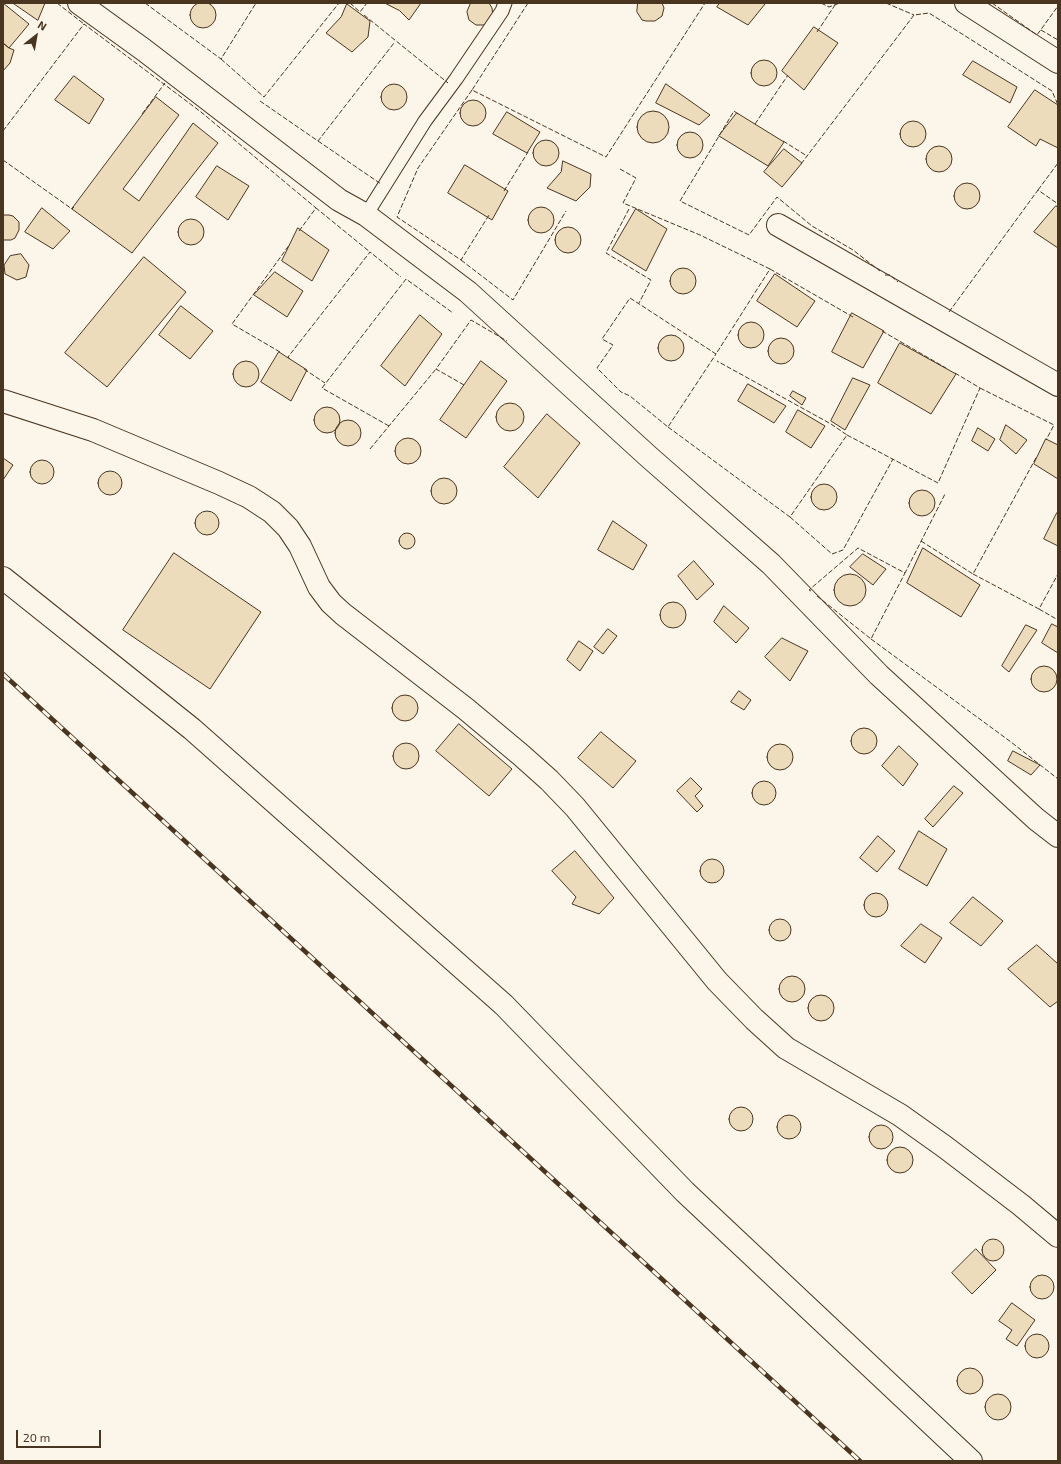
<!DOCTYPE html>
<html>
<head>
<meta charset="utf-8">
<style>
	body { margin:0 }
	#map { position:relative; width:1061px; height:1464px; overflow:hidden; background:#fbf6e9; font-family:"Exo 2",sans-serif }
	canvas { display:block }
	.frame { position:absolute; inset:0; border:4px solid #4a3520; pointer-events:none }
	.north { position:absolute; left:16px; top:16px; width:40px; height:40px; -webkit-text-stroke:3px #fbf6e9; paint-order:stroke; rotate:31deg; font-size:11px; font-weight:700; line-height:16px; text-align:center; color:#4a3520 }
	.north::after { content:''; display:block; margin:auto; width:14px; height:18px; background:#4a3520; clip-path:polygon(50% 0,100% 100%,50% 72%,0 100%) }
	.scale { position:absolute; left:16px; top:1430px; width:85px; height:18px; box-sizing:border-box; border:2px solid #4a3520; border-top:0; padding-left:5px; font-size:12px; line-height:14px; white-space:nowrap; color:#4a3520; -webkit-text-stroke:3px #fbf6e9; paint-order:stroke }
</style>
</head>
<body>
<div id="map">
<canvas width="1061" height="1464"></canvas>
<div class="frame"></div>
<div class="north">N</div>
<div class="scale">20 m</div>
</div>
<script>
const c = document.querySelector('canvas').getContext('2d');
c.lineJoin = 'round';
function paint(path, color) {
  c.fillStyle = color;
  c.fill(path, 'evenodd');
}
function stroke(path, color, width, dash) {
  c.strokeStyle = color;
  c.lineWidth = width;
  c.lineCap = dash ? 'butt' : 'round';
  c.setLineDash(dash || []);
  c.stroke(path);
}
const building = new Path2D(`
	M190 15a13 13 0 1 1 26 0a13 13 0 1 1-26 0Z
	M 3,3 L 29,24 L 9,48 L 3,43 Z
	M 13,3 L 45,3 L 38,20 Z
	M 385,3 L 421,3 L 409,20 L 400,11 Z
	M 471,3 L 489,3 L 492,8 L 493,16 L 485,25 L 476,25 L 469,20 L 467,12 Z
	M 638,3 L 662,3 L 664,8 L 662,16 L 655,21 L 646,21 L 642,20 L 637,12 Z
	M 720,3 L 763,3 L 765,4 L 748,25 L 717,7 Z
	M 347,4 L 370,21 L 368,37 L 352,52 L 326,33 L 341,17 Z
	M 814,27 L 838,43 L 804,90 L 782,71 Z
	M 3,43 L 9,48 L 14,50 L 10,63 L 3,71 Z
	M751 73a13 13 0 1 1 26 0a13 13 0 1 1-26 0Z
	M 973,61 L 1017,87 L 1010,103 L 963,75 Z
	M 74,76 L 104,99 L 89,124 L 55,100 Z
	M381 97a13 13 0 1 1 26 0a13 13 0 1 1-26 0Z
	M 666,84 L 710,115 L 699,125 L 656,103 Z
	M 1035,90 L 1058,105 L 1058,148 L 1040,139 L 1036,146 L 1008,127 Z
	M 156,97 L 179,115 L 123,189 L 139,201 L 193,123 L 218,143 L 132,253 L 72,209 Z
	M460 113a13 13 0 1 1 26 0a13 13 0 1 1-26 0Z
	M637 127a16 16 0 1 1 32 0a16 16 0 1 1-32 0Z
	M 507,112 L 540,132 L 527,153 L 493,134 Z
	M 737,113 L 784,142 L 768,166 L 719,136 Z
	M900 134a13 13 0 1 1 26 0a13 13 0 1 1-26 0Z
	M677 145a13 13 0 1 1 26 0a13 13 0 1 1-26 0Z
	M533 153a13 13 0 1 1 26 0a13 13 0 1 1-26 0Z
	M926 159a13 13 0 1 1 26 0a13 13 0 1 1-26 0Z
	M 784,149 L 802,163 L 782,187 L 764,172 Z
	M 563,161 L 591,174 L 590,187 L 576,201 L 547,188 L 561,172 Z
	M 465,165 L 508,191 L 492,220 L 448,193 Z
	M 217,166 L 249,186 L 228,220 L 196,197 Z
	M954 196a13 13 0 1 1 26 0a13 13 0 1 1-26 0Z
	M 1056,206 L 1058,207 L 1058,248 L 1034,232 Z
	M528 220a13 13 0 1 1 26 0a13 13 0 1 1-26 0Z
	M 42,208 L 70,231 L 53,249 L 25,232 Z
	M 636,209 L 667,229 L 646,271 L 612,250 Z
	M 3,215 L 9,215 L 13,216 L 19,222 L 19,230 L 15,238 L 11,240 L 3,240 Z
	M178 232a13 13 0 1 1 26 0a13 13 0 1 1-26 0Z
	M555 240a13 13 0 1 1 26 0a13 13 0 1 1-26 0Z
	M 298,228 L 329,250 L 312,281 L 282,261 Z
	M 21,254 L 29,265 L 26,277 L 17,280 L 5,274 L 4,265 L 10,256 Z
	M 144,257 L 186,292 L 107,387 L 65,353 Z
	M670 281a13 13 0 1 1 26 0a13 13 0 1 1-26 0Z
	M 275,272 L 303,291 L 287,317 L 254,295 Z
	M 775,274 L 815,301 L 797,327 L 757,301 Z
	M 181,306 L 213,331 L 190,359 L 159,335 Z
	M 852,313 L 884,331 L 863,368 L 832,352 Z
	M 420,315 L 442,334 L 405,386 L 381,366 Z
	M738 335a13 13 0 1 1 26 0a13 13 0 1 1-26 0Z
	M658 348a13 13 0 1 1 26 0a13 13 0 1 1-26 0Z
	M768 351a13 13 0 1 1 26 0a13 13 0 1 1-26 0Z
	M 900,343 L 956,374 L 931,414 L 878,383 Z
	M 279,352 L 307,370 L 291,401 L 261,382 Z
	M233 374a13 13 0 1 1 26 0a13 13 0 1 1-26 0Z
	M 481,361 L 507,381 L 466,438 L 440,420 Z
	M 853,378 L 870,385 L 845,430 L 831,421 Z
	M 748,384 L 786,406 L 774,423 L 738,401 Z
	M 793,391 L 806,398 L 802,405 L 790,396 Z
	M496 417a14 14 0 1 1 28 0a14 14 0 1 1-28 0Z
	M314 420a13 13 0 1 1 26 0a13 13 0 1 1-26 0Z
	M 798,410 L 825,426 L 811,448 L 786,432 Z
	M 547,414 L 580,443 L 538,498 L 504,467 Z
	M335 433a13 13 0 1 1 26 0a13 13 0 1 1-26 0Z
	M 1006,425 L 1027,440 L 1016,454 L 1000,440 Z
	M 978,428 L 995,439 L 988,451 L 972,441 Z
	M395 451a13 13 0 1 1 26 0a13 13 0 1 1-26 0Z
	M 1046,439 L 1058,445 L 1058,479 L 1034,464 Z
	M 3,458 L 13,465 L 3,480 Z
	M30 472a12 12 0 1 1 24 0a12 12 0 1 1-24 0Z
	M98 483a12 12 0 1 1 24 0a12 12 0 1 1-24 0Z
	M431 491a13 13 0 1 1 26 0a13 13 0 1 1-26 0Z
	M811 497a13 13 0 1 1 26 0a13 13 0 1 1-26 0Z
	M909 503a13 13 0 1 1 26 0a13 13 0 1 1-26 0Z
	M195 523a12 12 0 1 1 24 0a12 12 0 1 1-24 0Z
	M 1057,513 L 1058,514 L 1058,546 L 1044,539 Z
	M 613,521 L 647,545 L 633,570 L 598,550 Z
	M399 541a8 8 0 1 1 16 0a8 8 0 1 1-16 0Z
	M 923,548 L 980,585 L 961,617 L 907,583 Z
	M 174,553 L 261,612 L 210,689 L 123,630 Z
	M 863,554 L 886,569 L 873,585 L 850,567 Z
	M 694,561 L 714,584 L 697,600 L 678,576 Z
	M834 590a16 16 0 1 1 32 0a16 16 0 1 1-32 0Z
	M660 615a13 13 0 1 1 26 0a13 13 0 1 1-26 0Z
	M 724,606 L 749,628 L 736,643 L 714,622 Z
	M 1052,624 L 1058,627 L 1058,653 L 1042,643 Z
	M 1026,625 L 1037,630 L 1009,672 L 1002,666 Z
	M 608,629 L 617,636 L 603,654 L 594,647 Z
	M 782,638 L 808,651 L 790,681 L 765,657 Z
	M 579,641 L 593,651 L 580,671 L 567,660 Z
	M1031 679a13 13 0 1 1 26 0a13 13 0 1 1-26 0Z
	M 739,691 L 751,700 L 744,710 L 731,702 Z
	M392 708a13 13 0 1 1 26 0a13 13 0 1 1-26 0Z
	M 459,724 L 512,769 L 489,796 L 436,751 Z
	M851 741a13 13 0 1 1 26 0a13 13 0 1 1-26 0Z
	M 601,732 L 636,761 L 613,788 L 578,758 Z
	M393 756a13 13 0 1 1 26 0a13 13 0 1 1-26 0Z
	M767 757a13 13 0 1 1 26 0a13 13 0 1 1-26 0Z
	M 899,746 L 918,764 L 903,786 L 882,766 Z
	M 1013,751 L 1040,765 L 1031,775 L 1008,761 Z
	M 691,778 L 702,789 L 695,796 L 703,806 L 697,812 L 677,791 Z
	M752 793a12 12 0 1 1 24 0a12 12 0 1 1-24 0Z
	M 954,786 L 963,793 L 933,827 L 925,819 Z
	M 919,831 L 947,849 L 927,886 L 899,869 Z
	M 878,836 L 895,851 L 877,872 L 860,858 Z
	M 575,851 L 614,898 L 599,914 L 572,904 L 576,897 L 552,871 Z
	M700 871a12 12 0 1 1 24 0a12 12 0 1 1-24 0Z
	M864 905a12 12 0 1 1 24 0a12 12 0 1 1-24 0Z
	M 973,897 L 1003,921 L 981,946 L 950,923 Z
	M769 930a11 11 0 1 1 22 0a11 11 0 1 1-22 0Z
	M 921,924 L 942,938 L 925,963 L 901,946 Z
	M 1037,945 L 1058,964 L 1058,1001 L 1050,1007 L 1008,969 Z
	M779 989a13 13 0 1 1 26 0a13 13 0 1 1-26 0Z
	M808 1008a13 13 0 1 1 26 0a13 13 0 1 1-26 0Z
	M729 1119a12 12 0 1 1 24 0a12 12 0 1 1-24 0Z
	M777 1127a12 12 0 1 1 24 0a12 12 0 1 1-24 0Z
	M869 1137a12 12 0 1 1 24 0a12 12 0 1 1-24 0Z
	M887 1160a13 13 0 1 1 26 0a13 13 0 1 1-26 0Z
	M982 1250a11 11 0 1 1 22 0a11 11 0 1 1-22 0Z
	M 976,1249 L 996,1270 L 972,1294 L 952,1273 Z
	M1030 1287a12 12 0 1 1 24 0a12 12 0 1 1-24 0Z
	M 1012,1303 L 1035,1320 L 1017,1346 L 1006,1339 L 1012,1330 L 999,1321 Z
	M1025 1346a12 12 0 1 1 24 0a12 12 0 1 1-24 0Z
	M957 1381a13 13 0 1 1 26 0a13 13 0 1 1-26 0Z
	M985 1407a13 13 0 1 1 26 0a13 13 0 1 1-26 0Z`);
const lane = new Path2D(`
	M 366,215 L 425,121 L 456,79 L 502,11 L 505,3`);
const street = new Path2D(`
	M 79,3 L 144,50 L 339,200 L 366,215 L 468,292 L 649,457 L 771,564 L 879,675 L 1036,819 L 1058,836
	M 966,3 L 1058,62
	M 778,225 L 1058,385
	M 3,401 L 93,430 L 219,483 L 249,497 L 272,512 L 288,528 L 300,546 L 319,587 L 331,603 L 343,614 L 466,709 L 521,755 L 549,780 L 575,807 L 717,981 L 754,1019 L 786,1048 L 900,1115 L 945,1147 L 1021,1205 L 1058,1236
	M 3,578 L 192,729 L 504,1005 L 685,1192 L 971,1461`);
const rail = new Path2D(`
	M 3,674 L 860,1461`);
const fence = new Path2D(`
	M 57,3 L 84,24
	M 145,3 L 221,59 L 256,3
	M 350,3 L 360,12 L 367,3
	M 528,3 L 472,90 L 606,157 L 705,3
	M 821,3 L 829,7 L 840,3
	M 886,3 L 914,15
	M 992,3 L 1037,35 L 1058,6
	M 364,15 L 448,83
	M 1041,30 L 1058,40
	M 817,32 L 835,5
	M 221,59 L 264,97 L 339,3
	M 472,90 L 418,168 L 397,217 L 461,260 L 489,215
	M 260,101 L 318,141 L 394,43
	M 142,114 L 165,83
	M 738,114 L 734,111 L 680,201 L 749,235 L 777,197 L 812,226 L 853,250 L 880,271
	M 755,124 L 788,75
	M 3,131 L 84,24 L 201,112 L 316,208
	M 318,141 L 381,184
	M 783,141 L 807,156
	M 3,160 L 72,209 L 74,207
	M 801,164 L 914,15 L 929,13 L 1052,91 L 1058,105
	M 620,169 L 636,178 L 623,203 L 700,235 L 770,269 L 716,354 L 630,298 L 602,339 L 613,345 L 597,368 L 621,392 L 630,396 L 668,427 L 716,354
	M 1038,190 L 1058,163
	M 504,191 L 528,152
	M 629,209 L 606,253 L 651,280 L 639,303
	M 299,231 L 316,208 L 370,252
	M 461,260 L 513,300 L 566,211
	M 770,269 L 853,317
	M 885,275 L 890,275 L 898,282
	M 949,312 L 1038,190 L 1058,204
	M 882,331 L 946,368
	M 280,352 L 232,324 L 290,244
	M 290,359 L 288,357 L 370,252 L 401,277
	M 304,369 L 325,383
	M 464,385 L 436,369 L 471,320 L 507,341
	M 980,388 L 1054,425 L 1046,440
	M 389,426 L 322,388 L 406,279 L 453,313
	M 668,427 L 790,517 L 847,435 L 831,424 L 717,361
	M 847,435 L 938,483 L 980,388 L 955,373
	M 370,449 L 436,369
	M 790,517 L 832,554 L 843,550 L 893,459
	M 921,541 L 973,574 L 1037,456
	M 973,574 L 1039,609 L 1058,574
	M 811,591 L 809,590 L 858,548 L 905,573 L 945,494
	M 817,596 L 871,639 L 905,573
	M 1039,609 L 1058,620
	M 871,639 L 1011,742 L 1058,779`);
paint(building, '#ecdcbc');
stroke(building, '#4a3520', 1);
stroke(lane, '#4a3520', 15);
stroke(street, '#4a3520', 24);
stroke(lane, '#fbf6e9', 13);
stroke(street, '#fbf6e9', 22);
stroke(rail, '#4a3520', 4.5);
stroke(rail, '#fbf6e9', 3, [9]);
stroke(fence, '#4a3520', 1, [5, 2]);
</script>
</body>
</html>
